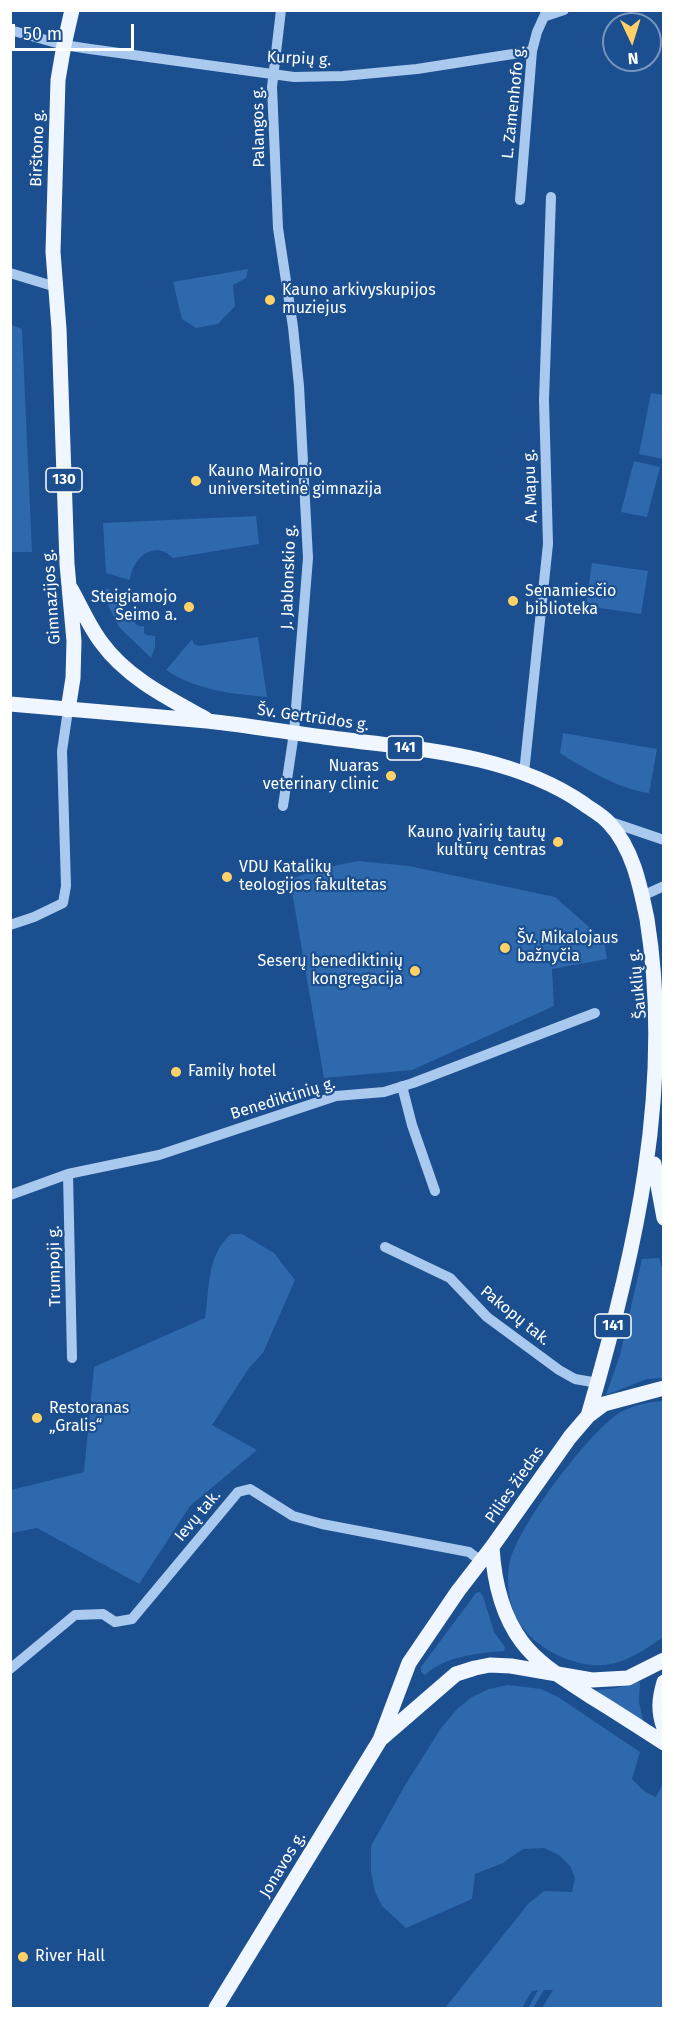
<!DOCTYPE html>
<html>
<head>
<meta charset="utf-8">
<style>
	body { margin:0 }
	#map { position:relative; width:674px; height:2019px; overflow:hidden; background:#1b4f8f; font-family:"Fira Sans",sans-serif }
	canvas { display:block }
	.frame { position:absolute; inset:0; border:12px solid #fff; pointer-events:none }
	.north { position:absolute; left:602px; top:12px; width:60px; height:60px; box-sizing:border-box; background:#1b4f8f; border:2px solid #7695bc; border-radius:50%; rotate:176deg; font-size:16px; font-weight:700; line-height:24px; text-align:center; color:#fff }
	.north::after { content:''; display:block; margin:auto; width:21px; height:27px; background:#ffd166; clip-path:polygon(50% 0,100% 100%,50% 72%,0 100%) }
	.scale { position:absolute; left:12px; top:24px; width:122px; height:27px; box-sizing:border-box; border:3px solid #fff; border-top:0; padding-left:8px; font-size:18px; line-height:21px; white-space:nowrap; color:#fff; -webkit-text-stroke:4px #1b4f8f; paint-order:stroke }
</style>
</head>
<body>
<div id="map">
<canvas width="674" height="2019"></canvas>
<div class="frame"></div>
<div class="north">N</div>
<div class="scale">50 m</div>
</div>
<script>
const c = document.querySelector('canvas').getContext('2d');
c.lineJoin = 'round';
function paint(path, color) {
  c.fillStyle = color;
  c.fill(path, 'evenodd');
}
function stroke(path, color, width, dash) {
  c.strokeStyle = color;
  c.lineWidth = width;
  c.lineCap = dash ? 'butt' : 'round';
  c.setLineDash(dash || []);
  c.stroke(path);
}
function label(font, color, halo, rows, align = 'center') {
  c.font = font + ' "Fira Sans",sans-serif';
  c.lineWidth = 4.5;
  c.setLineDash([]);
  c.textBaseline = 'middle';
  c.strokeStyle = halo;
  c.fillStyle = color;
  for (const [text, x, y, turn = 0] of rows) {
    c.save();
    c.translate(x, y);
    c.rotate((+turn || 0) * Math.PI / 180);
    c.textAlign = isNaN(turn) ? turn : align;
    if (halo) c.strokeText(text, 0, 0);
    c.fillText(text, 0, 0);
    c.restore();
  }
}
const green = new Path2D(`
	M 248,269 L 246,278 L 233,285 L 235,306 L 218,324 L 196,328 L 182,319 L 173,282 Z
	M 12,325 L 22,329 L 32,552 L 11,552 L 10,326 Z
	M 651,393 L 663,395 L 663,459 L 639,454 Z
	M 634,461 L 660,467 L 647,517 L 621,512 Z
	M 256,516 L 259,544 L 173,558 C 154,539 132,558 130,580 L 106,573 L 103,523 Z
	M 592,563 L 648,571 L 641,614 L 586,606 Z
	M 107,588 L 125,601 L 124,612 L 129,615 L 135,615 L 133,620 C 136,625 138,627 144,626 L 144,633 L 147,635 L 155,636 L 155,647 L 151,658 L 119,627 L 100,589 L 105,591 Z
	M 258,637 L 267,697 C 232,694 196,690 166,670 L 192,639 L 194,644 L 199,646 Z
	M 563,733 L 657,749 L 649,793 C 621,790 583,768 560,753 Z
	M 358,861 L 409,866 L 555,897 L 604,940 L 607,959 L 552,969 L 554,1006 L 412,1070 L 324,1078 L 290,880 L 315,870 Z
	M 231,1234 L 242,1234 L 274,1253 L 295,1280 L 263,1353 L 249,1368 L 212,1425 L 257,1450 L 190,1506 L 139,1584 L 37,1528 L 11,1533 L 11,1490 L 84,1472 L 94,1367 L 205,1318 C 210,1287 206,1256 231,1234 Z
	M 659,1258 L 664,1274 L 663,1378 L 647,1379 L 606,1395 L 620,1355 L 642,1259 Z
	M 663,1401 L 663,1637 C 648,1648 630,1660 611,1664 C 577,1671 529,1647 515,1615 C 509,1600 506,1582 509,1566 C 514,1530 586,1437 616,1415 C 629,1406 648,1402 663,1401 Z
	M 480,1592 L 483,1596 L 494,1632 L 505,1647 L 504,1651 C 478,1653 445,1656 425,1675 L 421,1672 L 421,1667 L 476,1593 Z
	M 637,1682 L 640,1682 L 639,1702 L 644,1724 L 596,1692 L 597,1690 L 616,1688 Z
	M 508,1685 L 541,1689 L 558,1697 L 640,1752 L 632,1779 L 644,1791 L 656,1797 L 663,1783 L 663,2008 L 542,2008 L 553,1990 L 544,1990 L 533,2008 L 528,2008 L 538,1990 L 532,1991 L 522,2008 L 445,2008 L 528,1904 L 544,1891 L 572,1892 L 575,1878 L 570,1866 L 559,1855 L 544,1848 L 523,1849 L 503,1863 L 475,1874 L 472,1899 L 406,1928 L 382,1906 L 375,1892 L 371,1872 L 371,1846 L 404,1787 L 441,1728 L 458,1708 L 472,1697 L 489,1689 Z`);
const minor = new Path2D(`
	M 281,10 L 272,87 L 278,228 L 293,327 L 299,386 L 308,558 L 294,733 L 283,806
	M 546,16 L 564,10
	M 10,30 L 64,45 L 90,49 L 294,77 L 343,76 L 417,69 L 532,51
	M 520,200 L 532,51 L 537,32 L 547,10
	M 10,273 L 56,287
	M 524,773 L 548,544 L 544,400 L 551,197
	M 608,821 L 664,840
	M 642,896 L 664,886
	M 10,925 L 34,917 L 63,903 L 66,886 L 62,751 L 68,710
	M 402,1086 L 412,1125 L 435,1191
	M 68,1174 L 72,1358
	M 10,1195 L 68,1174 L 159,1155 L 336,1096 L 384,1092 L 413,1083 L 595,1013
	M 385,1247 L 450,1278 L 487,1317 L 559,1370 L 575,1379 L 598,1383
	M 10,1669 L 75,1615 L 103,1614 L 115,1622 L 132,1619 L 238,1492 L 250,1489 L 293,1516 L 322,1524 L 469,1552 L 481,1561`);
const major = new Path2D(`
	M 71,589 C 81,607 89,626 101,642 C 127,678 168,698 206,719
	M 10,704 C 76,710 142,715 207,721 C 246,725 285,732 324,737 C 411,749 509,752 584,804 C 592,810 602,815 609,823 C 633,849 640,885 647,919 C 674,1088 635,1255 588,1416
	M 68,710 L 73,678 L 74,641 L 67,564 L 59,329 L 53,252 L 58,80 L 64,45 L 72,10
	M 654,1164 L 664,1218
	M 492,1547 C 494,1581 501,1614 522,1642 C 539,1665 566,1680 590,1696 C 615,1711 639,1727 664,1743
	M 664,1682 C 659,1699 658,1711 664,1728
	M 382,1738 L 456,1674 L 475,1668 L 490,1665 L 511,1666 L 592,1680 L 628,1678 L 664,1660
	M 216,2008 L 380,1740 L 409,1663 L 458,1591 L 492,1547 L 570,1437 L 588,1416 L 604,1404 L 664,1388`);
const markers = [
	[270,300,6,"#ffd166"],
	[196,481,6,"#ffd166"],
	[513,601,6,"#ffd166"],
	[189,607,6,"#ffd166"],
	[391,776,6,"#ffd166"],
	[558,842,6,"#ffd166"],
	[227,877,6,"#ffd166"],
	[505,948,6,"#ffd166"],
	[415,971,6,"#ffd166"],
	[176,1072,6,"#ffd166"],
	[37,1418,6,"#ffd166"],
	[23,1957,6,"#ffd166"]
];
const shields = [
	[64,480,36],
	[405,748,36],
	[613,1326,36]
];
const shieldNames = [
	["130",64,480],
	["141",405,748],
	["141",613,1326]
];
const streetNames = [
	["Kurpių g.",299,59,3],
	["L. Zamenhofo g.",514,102,-84],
	["Palangos g.",259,127,-91],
	["Birštono g.",38,148,-88],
	["A. Mapu g.",531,486,-92],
	["J. Jablonskio g.",289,577,-88],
	["Gimnazijos g.",52,597,-94],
	["Šv. Gertrūdos g.",313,718,8],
	["Šauklių g.",638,984,-96],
	["Benediktinių g.",283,1099,-17],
	["Trumpoji g.",55,1266,-91],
	["Pakopų tak.",515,1316,39],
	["Pilies žiedas",515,1485,-55],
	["Ievų tak.",198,1516,-50],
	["Jonavos g.",283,1865,-59]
];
const poiNames = [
	["Kauno arkivyskupijos",282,291],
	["muziejus",282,309],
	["Kauno Maironio",208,472],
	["universitetinė gimnazija",208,490],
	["Senamiesčio",525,592],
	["biblioteka",525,610],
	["Steigiamojo",177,598,"right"],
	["Seimo a.",177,616,"right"],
	["Nuaras",379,767,"right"],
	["veterinary clinic",379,785,"right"],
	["Kauno įvairių tautų",546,833,"right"],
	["kultūrų centras",546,851,"right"],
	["VDU Katalikų",239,868],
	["teologijos fakultetas",239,886],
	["Šv. Mikalojaus",517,939],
	["bažnyčia",517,957],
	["Seserų benediktinių",403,962,"right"],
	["kongregacija",403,980,"right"],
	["Family hotel",188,1072],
	["Restoranas",49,1409],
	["„Gralis“",49,1427],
	["River Hall",35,1957]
];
paint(green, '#2e69ad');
stroke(minor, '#a9c9ee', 10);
stroke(major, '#f0f6ff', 15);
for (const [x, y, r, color] of markers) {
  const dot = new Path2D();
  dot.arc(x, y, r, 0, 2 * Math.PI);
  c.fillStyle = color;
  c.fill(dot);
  stroke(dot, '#1b4f8f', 2);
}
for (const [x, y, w] of shields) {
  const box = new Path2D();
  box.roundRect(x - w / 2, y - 12, w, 24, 4.5);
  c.fillStyle = '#1b4f8f';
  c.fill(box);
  stroke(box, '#fff', 1.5);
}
label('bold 15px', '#fff', null, shieldNames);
label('16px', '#fff', '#1b4f8f', streetNames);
label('16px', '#fff', '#1b4f8f', poiNames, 'left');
</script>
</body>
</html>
